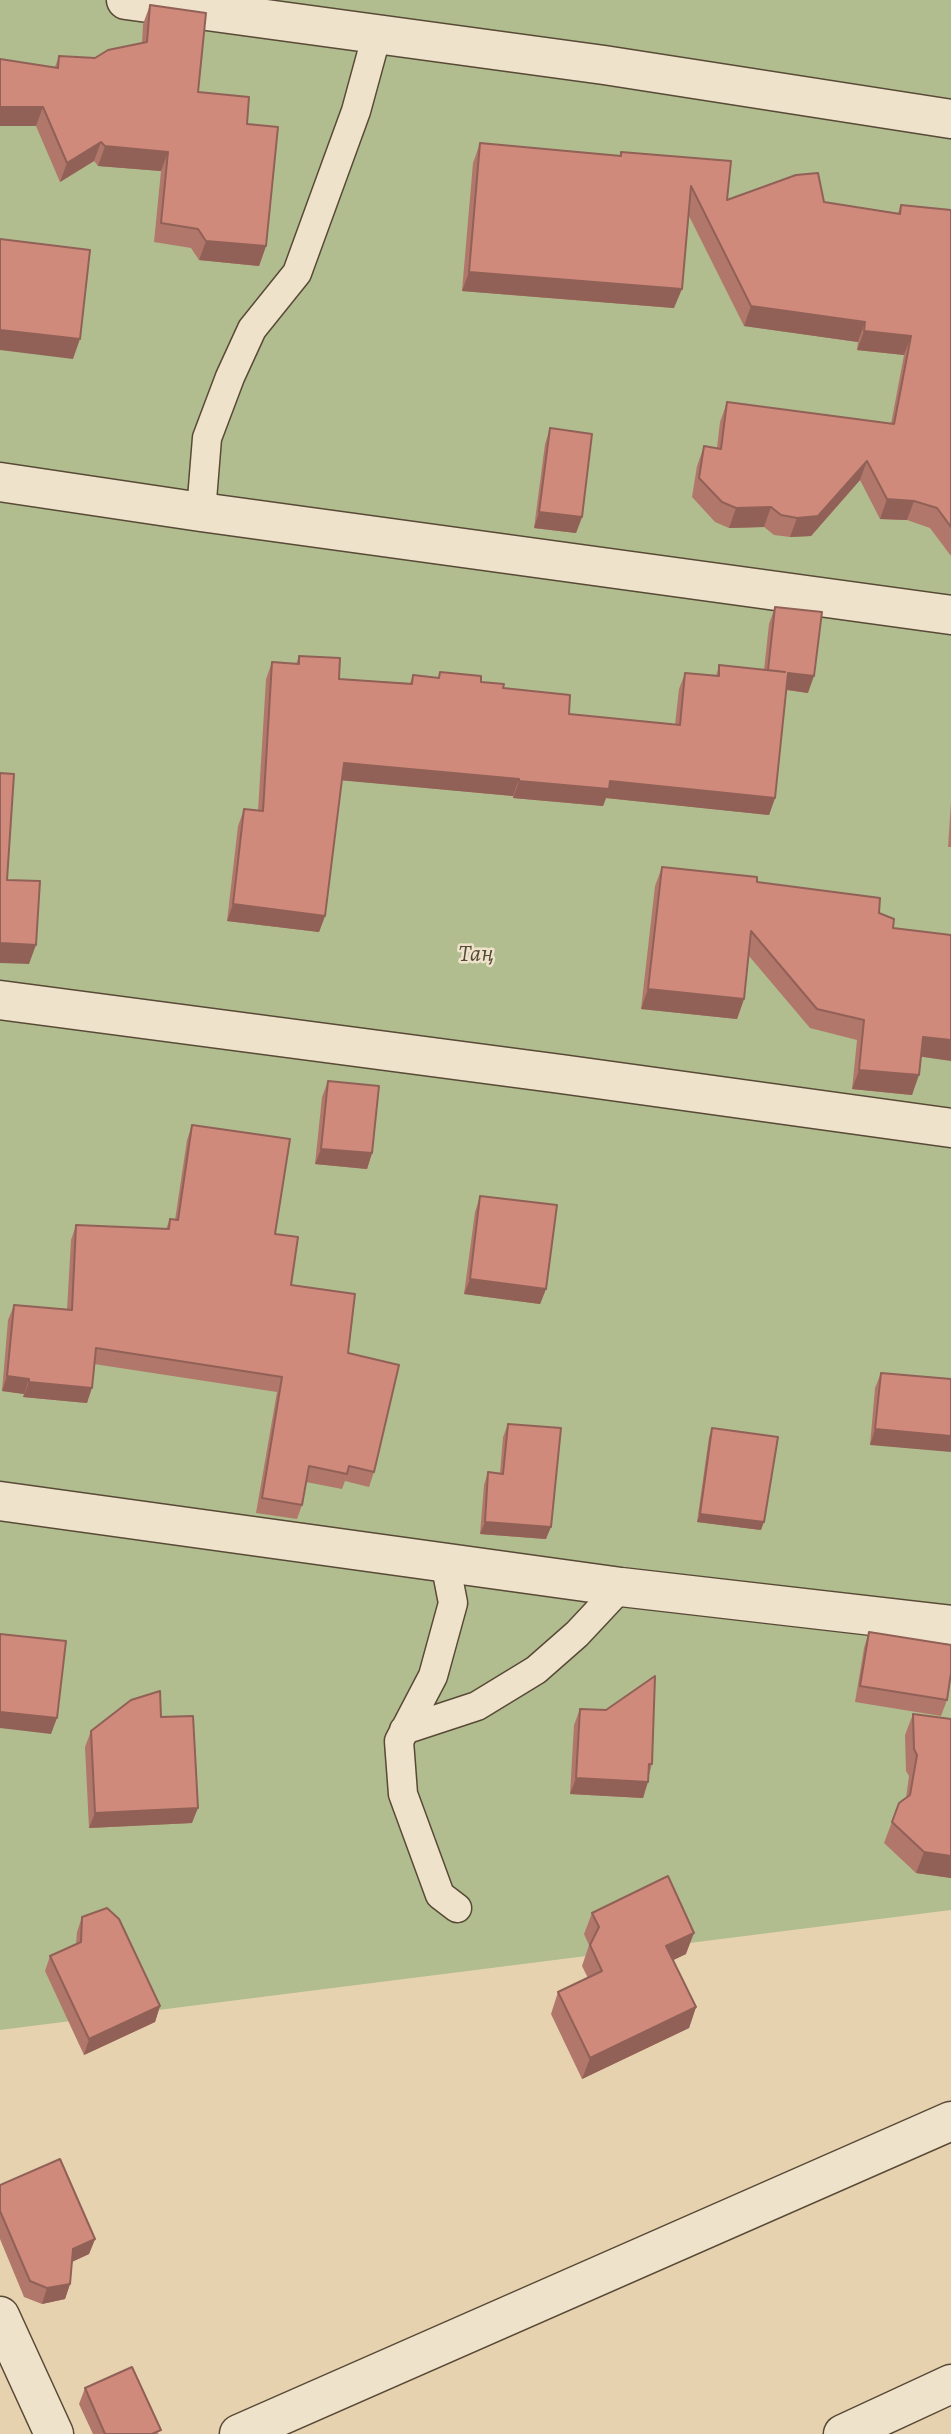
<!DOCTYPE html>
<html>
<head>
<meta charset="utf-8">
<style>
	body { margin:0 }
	canvas { display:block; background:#e7d2af }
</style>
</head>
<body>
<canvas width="951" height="2434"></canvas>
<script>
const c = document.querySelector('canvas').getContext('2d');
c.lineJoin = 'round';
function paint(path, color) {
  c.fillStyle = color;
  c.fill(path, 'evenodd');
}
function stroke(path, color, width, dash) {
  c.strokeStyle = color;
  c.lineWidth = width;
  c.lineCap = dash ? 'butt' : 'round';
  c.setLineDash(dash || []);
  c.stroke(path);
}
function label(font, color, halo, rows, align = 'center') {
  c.font = font + ' Alegreya,serif';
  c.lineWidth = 5;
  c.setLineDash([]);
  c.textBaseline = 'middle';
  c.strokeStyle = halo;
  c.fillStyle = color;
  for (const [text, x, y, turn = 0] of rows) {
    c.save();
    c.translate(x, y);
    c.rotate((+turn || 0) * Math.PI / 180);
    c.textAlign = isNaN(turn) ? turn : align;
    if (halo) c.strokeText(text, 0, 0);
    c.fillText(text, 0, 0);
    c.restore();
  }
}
const green = new Path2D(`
	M 0,0 L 951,0 L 951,1910 L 0,2030 Z`);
const lane = new Path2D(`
	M 201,512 L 207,438 L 230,377 L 252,329 L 297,273 L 356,111 L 377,34
	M 445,1562 L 453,1603 L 433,1676 L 399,1741 L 403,1794 L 440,1895 L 457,1908
	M 404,1730 L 477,1706 L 536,1670 L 577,1634 L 621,1587`);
const street = new Path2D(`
	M 126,0 L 604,65 L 951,119
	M 0,482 L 201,512 L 951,615
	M 0,1000 L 561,1074 L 951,1128
	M 0,1501 L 621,1587 L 951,1625
	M 0,2316 L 54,2434
	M 239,2434 L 951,2121
	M 843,2434 L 951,2384`);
const wall = new Path2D(`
	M 150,5 L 198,92 L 247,124 L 266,246 L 259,266 L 199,260 L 191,248 L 154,242 L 161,171 L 98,166 L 94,161 L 60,182 L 36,126 L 0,126 L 55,67 L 59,56 L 95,58 L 142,43 L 143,24 Z
	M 480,143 L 620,156 L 621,152 L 727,200 L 824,202 L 898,213 L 901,205 L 951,210 L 951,556 L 930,528 L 907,520 L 880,519 L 860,480 L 811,536 L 790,537 L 774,535 L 764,527 L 729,528 L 715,522 L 692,497 L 697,466 L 704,446 L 717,448 L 720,422 L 727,402 L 891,424 L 904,355 L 857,350 L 858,342 L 744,326 L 688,214 L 674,308 L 462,291 L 473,163 Z
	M 550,428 L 582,517 L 576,533 L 534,528 L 545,444 Z
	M 775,607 L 808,693 L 786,690 L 775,798 L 769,815 L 606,798 L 603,806 L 513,798 L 513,796 L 342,780 L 325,916 L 319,932 L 227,921 L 238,826 L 244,809 L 258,811 L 266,679 L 272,662 L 296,664 L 299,656 L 339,679 L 410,683 L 413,675 L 438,678 L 440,672 L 503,688 L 569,714 L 675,725 L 679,689 L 685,673 L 716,676 L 719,665 L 764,670 L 769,624 Z
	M 951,802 L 951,847 L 948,847 Z
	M 662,867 L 757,882 L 879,913 L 893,928 L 921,1057 L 912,1095 L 852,1089 L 857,1040 L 810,1028 L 749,956 L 744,999 L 737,1019 L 641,1009 L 655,886 Z
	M 328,1081 L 372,1153 L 367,1169 L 315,1164 L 322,1097 Z
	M 192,1125 L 275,1234 L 291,1285 L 348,1353 L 374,1472 L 369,1487 L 345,1481 L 342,1489 L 306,1482 L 302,1505 L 297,1519 L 256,1513 L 277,1392 L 94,1364 L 87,1403 L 23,1397 L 24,1394 L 2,1391 L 8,1320 L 14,1305 L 67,1310 L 71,1240 L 76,1225 L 166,1229 L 170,1219 L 175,1220 L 187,1140 Z
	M 480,1196 L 546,1289 L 540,1304 L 464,1294 L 475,1212 Z
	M 881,1373 L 951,1379 L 870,1445 L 875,1388 Z
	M 508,1424 L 546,1539 L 480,1534 L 484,1485 L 488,1472 L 500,1473 L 503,1437 Z
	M 712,1428 L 761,1530 L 697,1522 L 709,1437 Z
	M 869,1632 L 947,1700 L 941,1716 L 855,1702 L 864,1648 Z
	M 580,1709 L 652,1764 L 643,1798 L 570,1794 L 574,1725 Z
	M 913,1714 L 951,1878 L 916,1873 L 884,1843 L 899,1803 L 906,1798 L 909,1776 L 906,1771 L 905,1735 Z
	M 161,1717 L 192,1823 L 89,1828 L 85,1747 L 91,1731 Z
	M 592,1913 L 686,1954 L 673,1960 L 696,2007 L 689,2028 L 582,2079 L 551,2014 L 558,1992 L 588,1978 L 582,1966 L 589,1945 L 584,1934 Z
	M 82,1917 L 160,2006 L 155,2022 L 84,2055 L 45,1971 L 50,1956 L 76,1944 L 77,1932 Z
	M 0,2185 L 95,2239 L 89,2254 L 72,2262 L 70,2284 L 65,2299 L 42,2304 L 24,2297 L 0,2239 Z
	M 85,2388 L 159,2434 L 93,2434 L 79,2404 Z`);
const shadedWall = new Path2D(`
	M 0,107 L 43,107 L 36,126 L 0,126 Z
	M 101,142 L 94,161 L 60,182 L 67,163 Z
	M 105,146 L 168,152 L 161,171 L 98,166 Z
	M 206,241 L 266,246 L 259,266 L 199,260 Z
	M 469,272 L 682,289 L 674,308 L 462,291 Z
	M 751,306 L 865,322 L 858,342 L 744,326 Z
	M 0,330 L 80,339 L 73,359 L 0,350 Z
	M 864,331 L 911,336 L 904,355 L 857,350 Z
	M 867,461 L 860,480 L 811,536 L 790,537 L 797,518 Z
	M 887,499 L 914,501 L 907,520 L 880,519 Z
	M 771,507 L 764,527 L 729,528 L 736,508 Z
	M 539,512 L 582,517 L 576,533 L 534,528 Z
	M 788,673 L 814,676 L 808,693 L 782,689 Z
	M 344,763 L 519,779 L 513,796 L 338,780 Z
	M 519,781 L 610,781 L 775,798 L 769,815 L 606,798 L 603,806 L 513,798 Z
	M 233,904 L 325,916 L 319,932 L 227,921 Z
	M 0,943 L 36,945 L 29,964 L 0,963 Z
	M 648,989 L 744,999 L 737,1019 L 641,1009 Z
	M 923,1037 L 951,1040 L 951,1061 L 916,1056 Z
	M 859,1070 L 919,1075 L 912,1095 L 852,1089 Z
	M 321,1149 L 372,1153 L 367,1169 L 315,1164 Z
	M 470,1279 L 546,1289 L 540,1304 L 464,1294 Z
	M 7,1376 L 29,1379 L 24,1394 L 2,1391 Z
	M 29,1382 L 92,1388 L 87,1403 L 23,1397 Z
	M 875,1429 L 951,1436 L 951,1452 L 870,1445 Z
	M 700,1514 L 764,1522 L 761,1530 L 697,1522 Z
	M 485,1522 L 551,1527 L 546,1539 L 480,1534 Z
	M 0,1712 L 57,1718 L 51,1734 L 0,1728 Z
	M 576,1778 L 648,1782 L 643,1798 L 570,1794 Z
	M 198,1808 L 192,1823 L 89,1828 L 95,1813 Z
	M 924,1852 L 951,1856 L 951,1878 L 916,1873 Z
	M 694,1933 L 686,1954 L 659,1967 L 666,1946 Z
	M 160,2006 L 155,2022 L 84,2055 L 89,2039 Z
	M 696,2007 L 689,2028 L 582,2079 L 590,2058 Z
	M 95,2239 L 89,2254 L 67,2264 L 73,2249 Z
	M 70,2284 L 65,2299 L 42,2304 L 47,2288 Z`);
const building = new Path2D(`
	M 150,5 L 206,13 L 198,92 L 249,97 L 247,124 L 278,127 L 266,246 L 206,241 L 198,229 L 161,223 L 168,152 L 105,146 L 101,142 L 67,163 L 43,107 L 0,107 L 0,59 L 58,68 L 59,56 L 95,58 L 108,50 L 147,42 Z
	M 480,143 L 621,156 L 621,152 L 731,161 L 727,200 L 796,175 L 818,173 L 824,202 L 900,214 L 901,205 L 951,210 L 951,527 L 937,508 L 914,501 L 887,499 L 867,461 L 818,516 L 797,518 L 781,515 L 771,507 L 736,508 L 722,502 L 699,478 L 704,446 L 721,449 L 727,402 L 894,424 L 911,336 L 864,331 L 865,322 L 751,306 L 691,186 L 682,289 L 469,272 Z
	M 0,239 L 90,250 L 80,339 L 0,330 Z
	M 550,428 L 592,434 L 582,517 L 539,512 Z
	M 775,607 L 822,612 L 814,676 L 788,673 L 775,798 L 610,781 L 609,789 L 519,781 L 519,779 L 344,763 L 325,916 L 233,904 L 244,809 L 263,811 L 272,662 L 299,664 L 299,656 L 340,658 L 339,679 L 412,684 L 413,675 L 439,678 L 440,672 L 481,676 L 481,682 L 504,684 L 503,688 L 570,695 L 569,714 L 680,725 L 685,673 L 719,676 L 719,665 L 785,672 L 768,670 Z
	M 0,773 L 14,774 L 7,880 L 40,881 L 36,945 L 0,943 Z
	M 662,867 L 757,877 L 757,882 L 880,898 L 879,913 L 894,919 L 893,928 L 951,935 L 951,1040 L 923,1037 L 919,1075 L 859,1070 L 864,1020 L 817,1009 L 751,931 L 744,999 L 648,989 Z
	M 328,1081 L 379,1086 L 372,1153 L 321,1149 Z
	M 192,1125 L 290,1139 L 275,1234 L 298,1237 L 291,1285 L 355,1294 L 348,1353 L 399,1365 L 374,1472 L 349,1466 L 347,1474 L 309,1466 L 302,1505 L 262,1498 L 282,1377 L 96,1348 L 92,1388 L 29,1382 L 29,1379 L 7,1376 L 14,1305 L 72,1310 L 76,1225 L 169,1229 L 170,1219 L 178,1220 Z
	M 480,1196 L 557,1205 L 546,1289 L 470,1279 Z
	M 881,1373 L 951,1379 L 951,1436 L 875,1429 Z
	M 508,1424 L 561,1428 L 551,1527 L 485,1522 L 488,1472 L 503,1474 Z
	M 712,1428 L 778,1437 L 764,1522 L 700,1514 Z
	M 869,1632 L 951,1645 L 951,1673 L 947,1700 L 860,1686 Z
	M 0,1634 L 66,1641 L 57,1718 L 0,1712 Z
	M 655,1676 L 652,1764 L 649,1764 L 648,1782 L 576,1778 L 580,1709 L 606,1710 Z
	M 160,1691 L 161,1717 L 193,1716 L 198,1808 L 95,1813 L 91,1731 L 131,1700 Z
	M 913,1714 L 951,1719 L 951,1856 L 924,1852 L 892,1822 L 899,1803 L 910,1795 L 917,1755 L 914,1749 Z
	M 668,1876 L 694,1933 L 666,1946 L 696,2007 L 590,2058 L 558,1992 L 602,1971 L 590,1945 L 599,1927 L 592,1913 Z
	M 107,1908 L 119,1919 L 160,2006 L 89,2039 L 50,1956 L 81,1942 L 82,1917 Z
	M 60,2159 L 95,2239 L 73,2249 L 70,2284 L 47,2288 L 30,2281 L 0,2211 L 0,2185 Z
	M 132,2367 L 161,2430 L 152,2434 L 105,2434 L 85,2388 Z`);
const parkNames = [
	["Таң",476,955]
];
paint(green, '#b1bd8f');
stroke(lane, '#584a37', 31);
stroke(street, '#584a37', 41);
stroke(lane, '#efe2cb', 28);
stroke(street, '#efe2cb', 38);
paint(wall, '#b2776b');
paint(shadedWall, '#916157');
paint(building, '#cf8a7c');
stroke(building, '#916157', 2);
label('italic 24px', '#524c35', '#efe2cb', parkNames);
</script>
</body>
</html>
